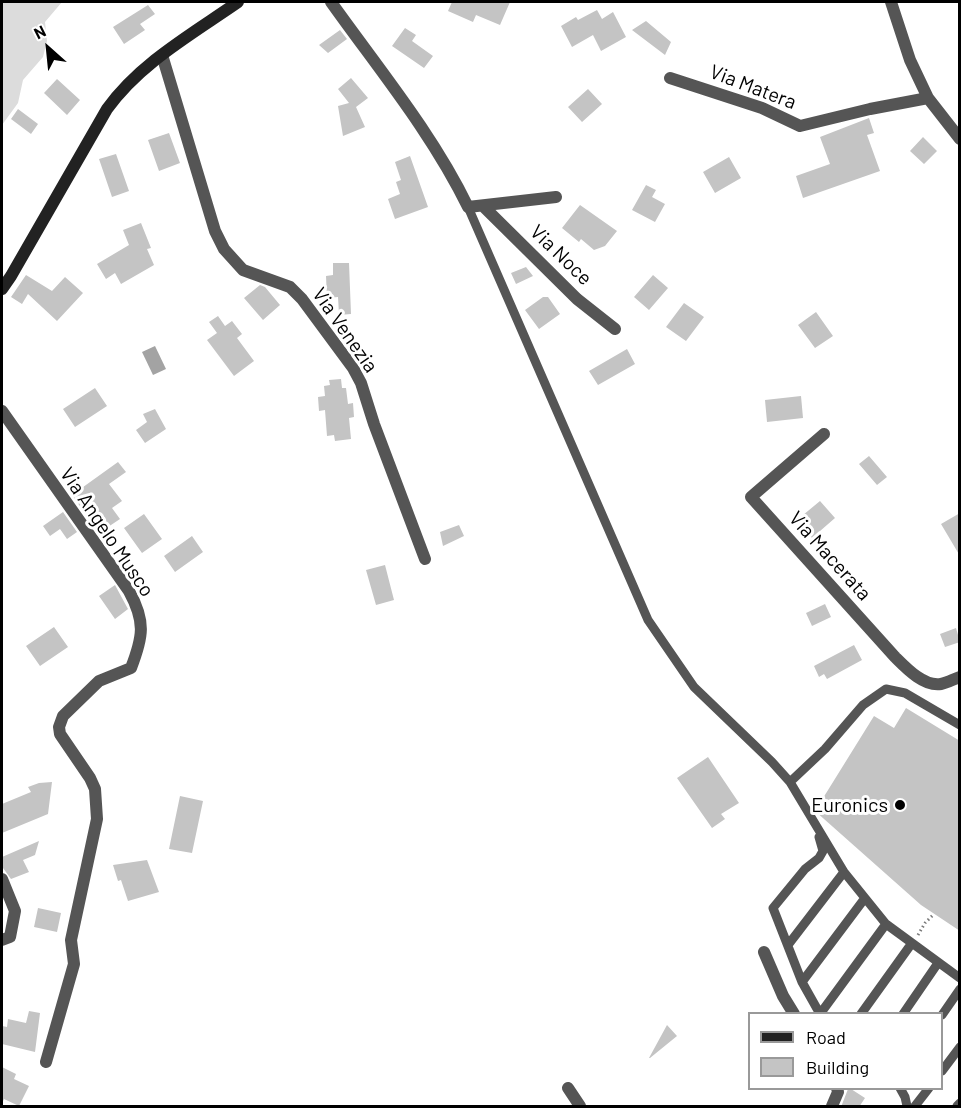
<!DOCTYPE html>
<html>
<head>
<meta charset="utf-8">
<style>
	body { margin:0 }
	#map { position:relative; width:961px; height:1108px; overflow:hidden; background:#fff; font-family:Barlow,sans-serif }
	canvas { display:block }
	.frame { position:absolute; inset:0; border:3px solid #000; pointer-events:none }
	.legend { position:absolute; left:748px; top:1012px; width:195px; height:78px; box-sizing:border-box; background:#fff; border:2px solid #999; margin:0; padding:8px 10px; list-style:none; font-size:18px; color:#000 }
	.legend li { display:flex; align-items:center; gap:12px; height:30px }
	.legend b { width:30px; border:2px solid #999 }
	.north { position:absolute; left:18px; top:18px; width:60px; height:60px; -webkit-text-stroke:4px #fff; paint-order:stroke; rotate:333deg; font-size:16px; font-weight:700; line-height:24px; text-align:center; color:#000 }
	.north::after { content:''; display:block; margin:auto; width:21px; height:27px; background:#000; clip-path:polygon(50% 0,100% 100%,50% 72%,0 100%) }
</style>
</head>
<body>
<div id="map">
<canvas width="961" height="1108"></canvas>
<div class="frame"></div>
<ul class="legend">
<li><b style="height:8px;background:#222"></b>Road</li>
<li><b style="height:16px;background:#c4c4c4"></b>Building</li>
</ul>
<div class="north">N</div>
</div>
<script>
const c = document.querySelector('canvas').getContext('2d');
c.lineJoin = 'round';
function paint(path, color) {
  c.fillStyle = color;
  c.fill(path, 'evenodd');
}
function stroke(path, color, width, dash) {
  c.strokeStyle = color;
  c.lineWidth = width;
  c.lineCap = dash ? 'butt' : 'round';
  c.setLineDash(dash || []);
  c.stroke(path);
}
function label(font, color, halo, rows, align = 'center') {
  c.font = font + ' Barlow,sans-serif';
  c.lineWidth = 6;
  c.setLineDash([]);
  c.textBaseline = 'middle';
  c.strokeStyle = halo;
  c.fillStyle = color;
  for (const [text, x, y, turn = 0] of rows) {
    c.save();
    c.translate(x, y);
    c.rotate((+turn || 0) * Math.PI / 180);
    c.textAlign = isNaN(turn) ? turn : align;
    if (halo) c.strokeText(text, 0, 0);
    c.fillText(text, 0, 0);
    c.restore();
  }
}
const green = new Path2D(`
	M 2,2 L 62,2 L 45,22 L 47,41 L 43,57 L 23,80 L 18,103 L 2,125 Z`);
const water = new Path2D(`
	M 155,346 L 166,369 L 153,375 L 142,352 Z`);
const building = new Path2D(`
	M 452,2 L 510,2 L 500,25 L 476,15 L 473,22 L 448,11 Z
	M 148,5 L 155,14 L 140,24 L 145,30 L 124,44 L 113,27 Z
	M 597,10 L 602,19 L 613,12 L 626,37 L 601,51 L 593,35 L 572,47 L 561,26 L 576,17 L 578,20 Z
	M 646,21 L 671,42 L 665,55 L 632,30 Z
	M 405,28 L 416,35 L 412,41 L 433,56 L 424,68 L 392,46 Z
	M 340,30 L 347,39 L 328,53 L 319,45 Z
	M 351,78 L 368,98 L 356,107 L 365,127 L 343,136 L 338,106 L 349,103 L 338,89 Z
	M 57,79 L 80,100 L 67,115 L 44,93 Z
	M 588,89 L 602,104 L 582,122 L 568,107 Z
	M 18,109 L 38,124 L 31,134 L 11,119 Z
	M 869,118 L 874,133 L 867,135 L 880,171 L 803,198 L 796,176 L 830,164 L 820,137 Z
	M 169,133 L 180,163 L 159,171 L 148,140 Z
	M 923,137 L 937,151 L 924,164 L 910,151 Z
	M 116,154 L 129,191 L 112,197 L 99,159 Z
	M 410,156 L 428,207 L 395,219 L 388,199 L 400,194 L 396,182 L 401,180 L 395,162 Z
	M 729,157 L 741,178 L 715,193 L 703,172 Z
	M 646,185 L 656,190 L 652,197 L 665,204 L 655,222 L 632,210 Z
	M 580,205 L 617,231 L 605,246 L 594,250 L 581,239 L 579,242 L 562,228 Z
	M 141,223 L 151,248 L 147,249 L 154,265 L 121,284 L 115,273 L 106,279 L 97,264 L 129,245 L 123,230 Z
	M 333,263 L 349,263 L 351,314 L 339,315 L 338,297 L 327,298 L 326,276 L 333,275 Z
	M 526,267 L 533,276 L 516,284 L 511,273 Z
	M 26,275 L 52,291 L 65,277 L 83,293 L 57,321 L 28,294 L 22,304 L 11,297 Z
	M 653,275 L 668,288 L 649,310 L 634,297 Z
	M 260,285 L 265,287 L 280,305 L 263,320 L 244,298 Z
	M 543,297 L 548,297 L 560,314 L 539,329 L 525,310 Z
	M 684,303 L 704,317 L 686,341 L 666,327 Z
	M 816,312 L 833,336 L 815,348 L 798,325 Z
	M 218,316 L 225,326 L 232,321 L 242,334 L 237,338 L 254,361 L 234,376 L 207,340 L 217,333 L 209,322 Z
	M 627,349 L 635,364 L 598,385 L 589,371 Z
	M 341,379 L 342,388 L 346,388 L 348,404 L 353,403 L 354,417 L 349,418 L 351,439 L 335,441 L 334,435 L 327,436 L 325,410 L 319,411 L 318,397 L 325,396 L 324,386 L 330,385 L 329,380 Z
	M 95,388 L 107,406 L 75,427 L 63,409 Z
	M 801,396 L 803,418 L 767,422 L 765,400 Z
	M 155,409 L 166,429 L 145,443 L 136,430 L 147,422 L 143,414 Z
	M 869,456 L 887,477 L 877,485 L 859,464 Z
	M 118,462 L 126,472 L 109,484 L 122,501 L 112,508 L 120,519 L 99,533 L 72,495 Z
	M 820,501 L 835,518 L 812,538 L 797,520 Z
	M 63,512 L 77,532 L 67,539 L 60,529 L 50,536 L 43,526 Z
	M 960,513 L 960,556 L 941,524 Z
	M 144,514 L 162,539 L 142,553 L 124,528 Z
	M 459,525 L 464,536 L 443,546 L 440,532 Z
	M 192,536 L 203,552 L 175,572 L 164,556 Z
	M 385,565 L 394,600 L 376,605 L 366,570 Z
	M 115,585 L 128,609 L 115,619 L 99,596 Z
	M 825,604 L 831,617 L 812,626 L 806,613 Z
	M 54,627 L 68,647 L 40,666 L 26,646 Z
	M 956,628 L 960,642 L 945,647 L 940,634 Z
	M 854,645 L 862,660 L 827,679 L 824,674 L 819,677 L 814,666 Z
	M 906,708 L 960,741 L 960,931 L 921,905 L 815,811 L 874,716 L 894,728 Z
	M 708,757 L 739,803 L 721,814 L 725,819 L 712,828 L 677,778 Z
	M 52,782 L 48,814 L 2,833 L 2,804 L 31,792 L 28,787 L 39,783 Z
	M 180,796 L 203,801 L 192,853 L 169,849 Z
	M 39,841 L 35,855 L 23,860 L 29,872 L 11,879 L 3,868 L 2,857 Z
	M 147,860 L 159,892 L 128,901 L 121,880 L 118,881 L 113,865 Z
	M 38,908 L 61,913 L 57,932 L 34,927 Z
	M 29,1011 L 40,1013 L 35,1052 L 2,1044 L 2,1026 L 7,1027 L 8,1019 L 26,1023 Z
	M 667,1025 L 677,1036 L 650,1058 L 649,1058 Z
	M 2,1067 L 16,1074 L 14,1079 L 29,1086 L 19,1106 L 4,1099 L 2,1103 Z
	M 848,1089 L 851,1089 L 865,1098 L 859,1107 L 841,1107 Z`);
const path = new Path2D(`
	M 918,935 L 925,923 L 934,914`);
const service = new Path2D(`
	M 468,207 L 648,620 L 694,687 L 772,762 L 790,782 L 844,872 L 886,924 L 960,978
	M 790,782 L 825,749 L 863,705 L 886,689 L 905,693 L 960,725
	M 819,837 L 823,851 L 819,858 L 805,869 L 773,908 L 802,982 L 820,1014 L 886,924
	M 788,945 L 844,872
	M 802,982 L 865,898
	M 861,1014 L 912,943
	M 903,1014 L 938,963
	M 942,1015 L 960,989
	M 942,1071 L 960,1047
	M 900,1088 L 905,1097 L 907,1106
	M 915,1106 L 929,1088
	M 957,1106 L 960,1103`);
const minor = new Path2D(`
	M 331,2 C 378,68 432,133 468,207 L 556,197
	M 891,2 L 910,60 L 928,98 L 960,139
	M 162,55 L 215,231 L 224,249 L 243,270 L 290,287 L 302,299 L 353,368 L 361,383 L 374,424 L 425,559
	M 670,78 L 762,108 L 800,126 L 870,109 L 928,98
	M 483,206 L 577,299 L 615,329
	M 2,411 L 129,591 C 146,622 143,637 131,668 L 99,681 L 63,716 L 59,727 L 60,734 L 90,778 L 95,789 L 97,819 L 71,940 L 74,964 L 46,1062
	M 824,434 L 751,497 L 895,657 C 906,668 924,687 941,684 C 947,683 954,679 960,677
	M 2,879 L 15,911 L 10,937 L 2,940
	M 764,952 L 783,996 L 794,1014
	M 568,1088 L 580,1106
	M 832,1106 L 838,1092 L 837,1088`);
const secondary = new Path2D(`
	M 2,289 L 11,276 L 107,109 C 140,63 192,34 238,2`);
const markers = [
	[900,805,6,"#000"]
];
const streetNames = [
	["Via Matera",753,87,21],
	["Via Noce",561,255,44],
	["Via Venezia",345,330,55],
	["Via Angelo Musco",107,532,56],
	["Via Macerata",830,556,48]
];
const poiNames = [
	["Euronics",888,805]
];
paint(green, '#dcdcdc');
paint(water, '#a3a3a3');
paint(building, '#c4c4c4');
stroke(path, '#777', 3, [1.5, 3]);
stroke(service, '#555', 9);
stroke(minor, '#555', 12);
stroke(secondary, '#222', 12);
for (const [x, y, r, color] of markers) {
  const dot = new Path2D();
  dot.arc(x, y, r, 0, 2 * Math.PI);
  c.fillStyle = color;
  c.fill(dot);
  stroke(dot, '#fff', 2);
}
label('20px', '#000', '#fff', streetNames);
label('20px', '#000', '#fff', poiNames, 'right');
</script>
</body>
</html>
